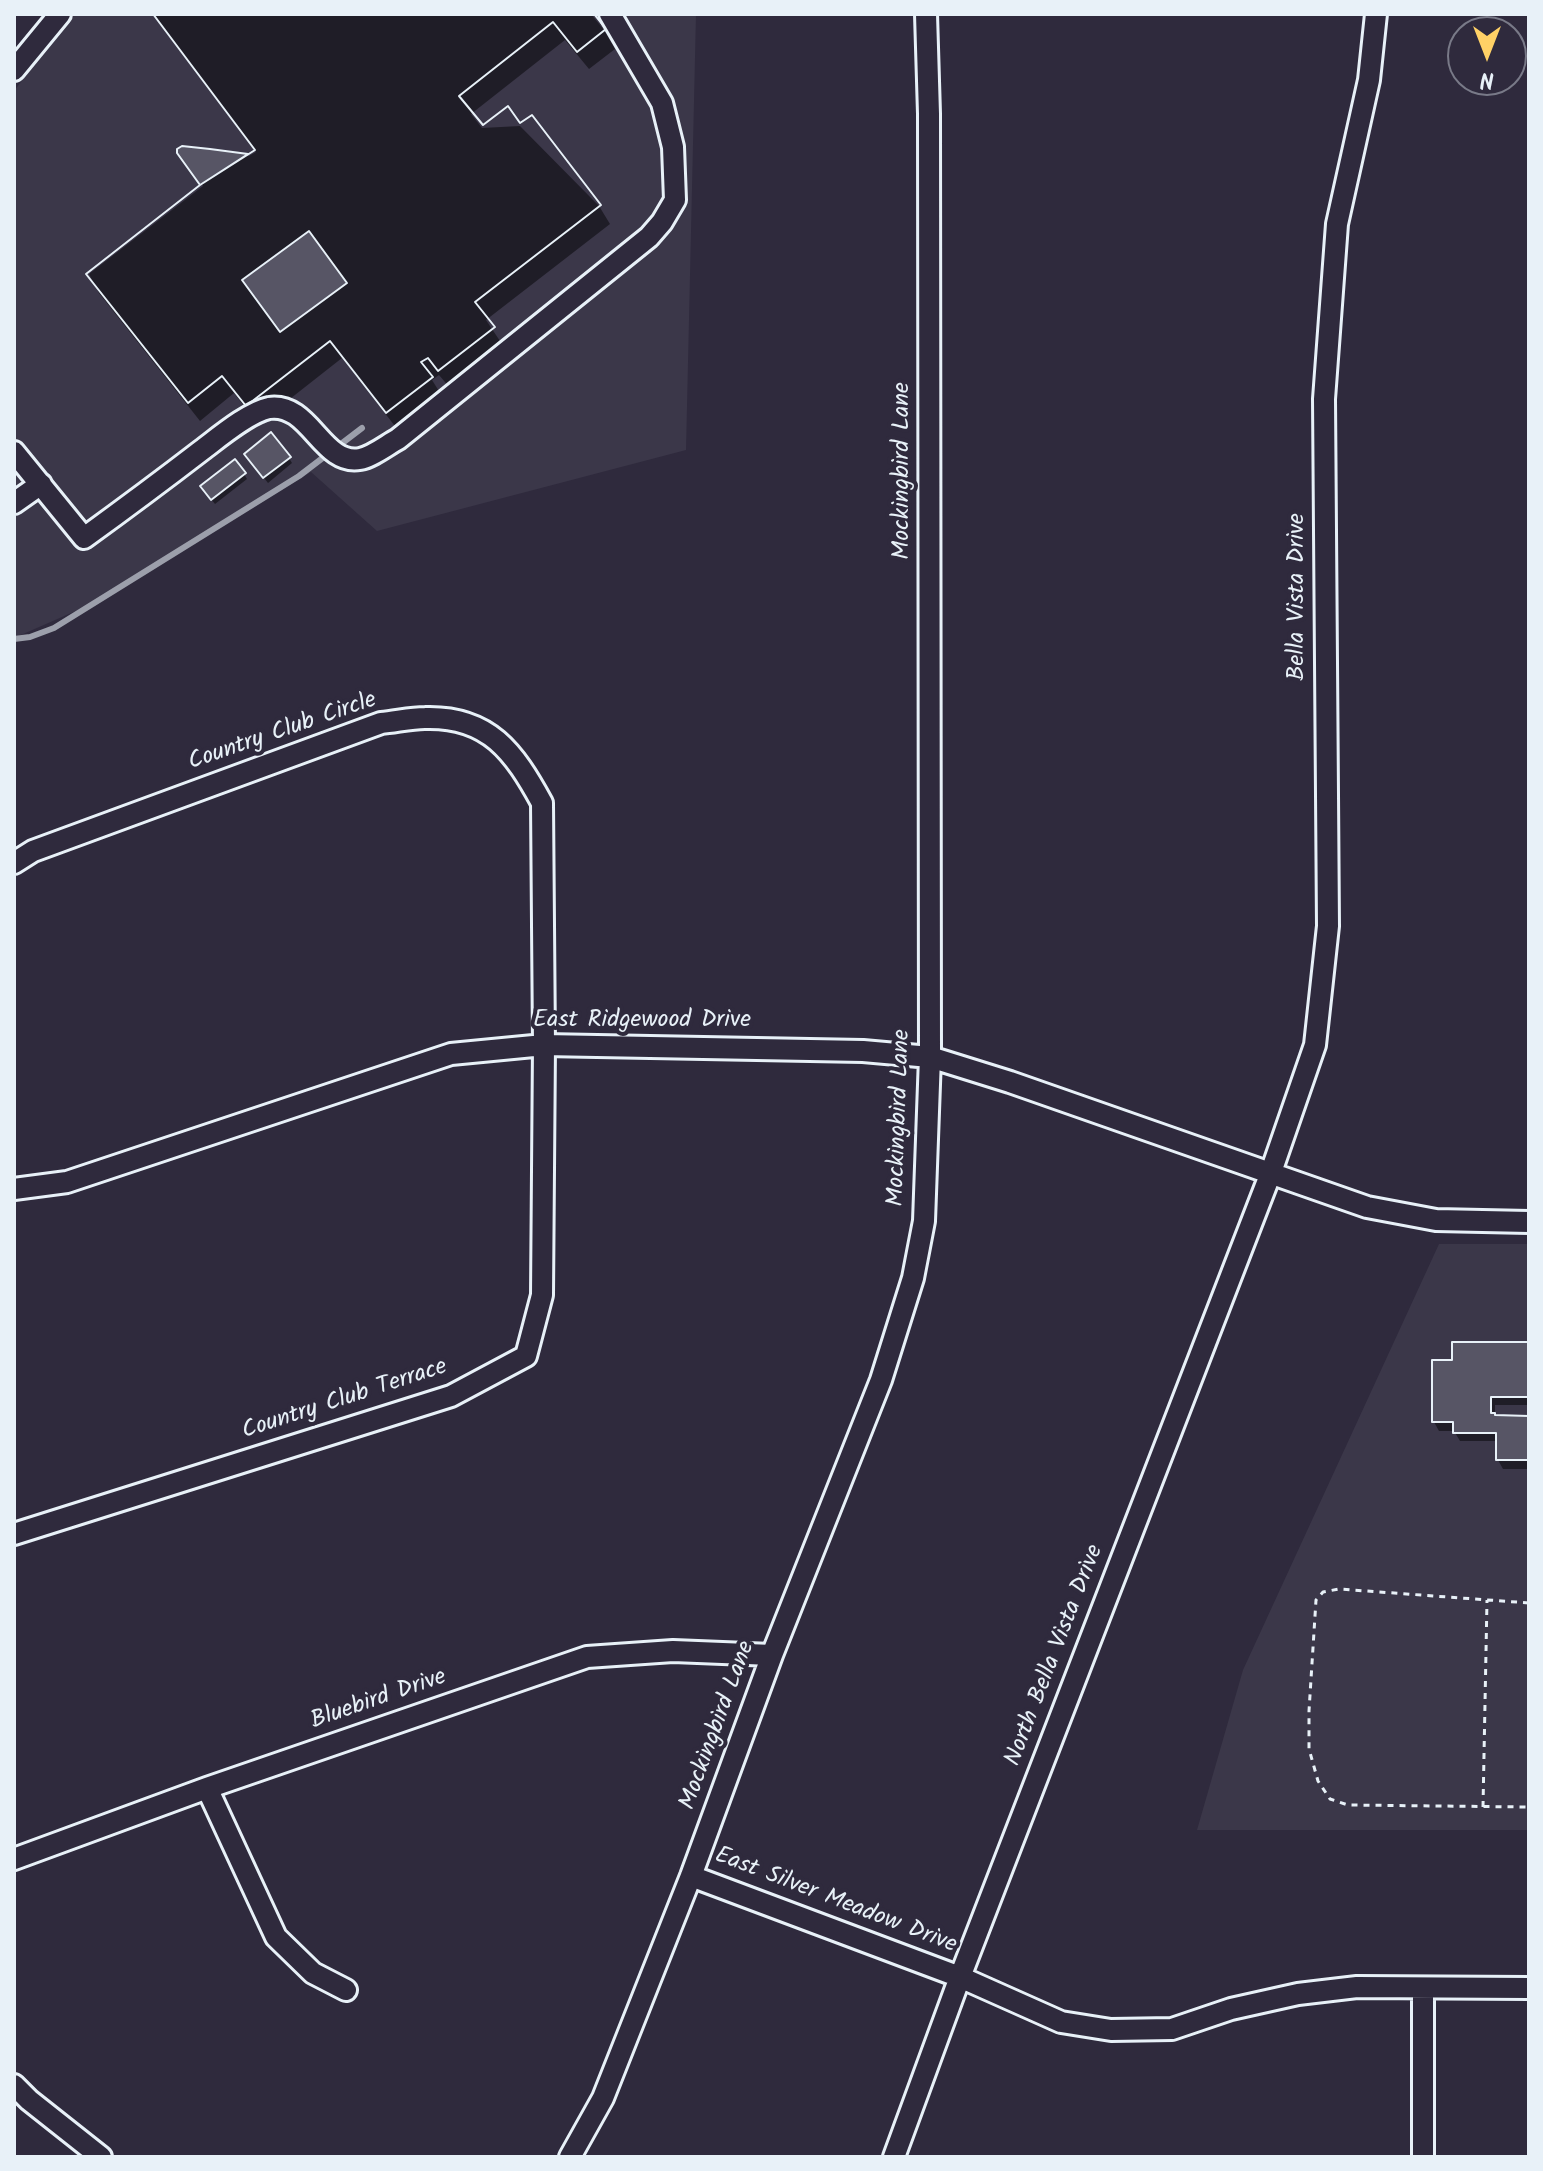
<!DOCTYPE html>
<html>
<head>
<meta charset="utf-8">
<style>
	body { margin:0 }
	#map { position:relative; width:1543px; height:2171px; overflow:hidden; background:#2f2a3d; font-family:Kalam,sans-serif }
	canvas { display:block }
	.frame { position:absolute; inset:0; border:16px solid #e8f1f8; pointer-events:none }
	.north { position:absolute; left:1447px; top:16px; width:80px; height:80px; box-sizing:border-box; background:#2f2a3d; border:2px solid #797a88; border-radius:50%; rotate:180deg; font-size:22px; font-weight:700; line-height:32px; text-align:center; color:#e8f1f8 }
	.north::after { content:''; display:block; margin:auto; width:28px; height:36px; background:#ffd166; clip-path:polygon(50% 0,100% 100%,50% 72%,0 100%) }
</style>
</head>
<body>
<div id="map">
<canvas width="1543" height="2171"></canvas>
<div class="frame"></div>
<div class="north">N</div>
</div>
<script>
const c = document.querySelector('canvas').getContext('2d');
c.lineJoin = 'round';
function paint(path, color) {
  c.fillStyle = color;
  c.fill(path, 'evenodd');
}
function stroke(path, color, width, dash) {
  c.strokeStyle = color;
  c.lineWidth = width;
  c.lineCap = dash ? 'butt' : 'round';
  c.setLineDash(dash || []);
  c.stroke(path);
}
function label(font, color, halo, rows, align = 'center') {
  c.font = font + ' Kalam,sans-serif';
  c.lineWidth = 8;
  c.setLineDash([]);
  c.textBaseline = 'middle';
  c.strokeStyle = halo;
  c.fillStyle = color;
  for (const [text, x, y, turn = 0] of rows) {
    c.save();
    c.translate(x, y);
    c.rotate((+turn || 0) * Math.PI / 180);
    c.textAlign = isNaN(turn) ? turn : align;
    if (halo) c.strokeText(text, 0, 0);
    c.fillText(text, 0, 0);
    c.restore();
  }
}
const built = new Path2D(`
	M 73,14 L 696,14 L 686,450 L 377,531 L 311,472 L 103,599 L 14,638 L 14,91 Z
	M 1439,1244 L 1529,1244 L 1529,1830 L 1197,1830 L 1243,1670 Z`);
const shadow = new Path2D(`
	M 155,14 L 591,14 L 604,30 L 615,49 L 589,69 L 565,40 L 471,114 L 482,128 L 520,126 L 599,206 L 610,224 L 486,320 L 504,347 L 450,388 L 439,375 L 432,380 L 442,396 L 398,430 L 342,358 L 258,424 L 234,393 L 200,421 L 99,293 L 89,274 L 203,186 L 181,155 L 189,148 L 249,156 L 256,152 L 162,27 Z
	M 289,458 L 292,463 L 268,483 L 249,459 Z
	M 244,474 L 247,479 L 215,504 L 205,492 Z
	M 1529,1344 L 1529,1405 L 1495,1405 L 1495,1417 L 1529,1418 L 1529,1469 L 1503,1469 L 1498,1460 L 1498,1441 L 1460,1441 L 1454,1431 L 1439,1431 L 1434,1422 L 1454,1362 Z`);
const stream = new Path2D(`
	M 14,639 L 30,637 L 54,628 L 299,476 L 362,428`);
const building = new Path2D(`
	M 153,14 L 594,14 L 606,29 L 577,52 L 553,22 L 459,96 L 483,125 L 508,106 L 520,123 L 532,115 L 601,205 L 475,302 L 495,327 L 438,371 L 428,358 L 421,362 L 433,377 L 386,413 L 330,341 L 246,406 L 222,376 L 188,403 L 86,274 L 200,185 L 255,150 ZM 309,231 L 347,283 L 280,332 L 242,280 Z
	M 153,14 L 594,14 L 606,29 L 577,52 L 553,22 L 459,96 L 483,125 L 508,106 L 520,123 L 532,115 L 601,205 L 475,302 L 495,327 L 438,371 L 428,358 L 421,362 L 433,377 L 386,413 L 330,341 L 246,406 L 222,376 L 188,403 L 86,274 L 200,185 L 255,150 Z
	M 182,146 L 210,149 L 248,154 L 200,185 L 177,153 L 177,149 Z
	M 271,432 L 291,457 L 263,478 L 244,454 Z
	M 235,459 L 246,473 L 211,500 L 200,486 Z
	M 1452,1342 L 1529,1342 L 1529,1397 L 1491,1397 L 1491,1413 L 1495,1413 L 1495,1415 L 1529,1416 L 1529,1460 L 1496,1460 L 1496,1433 L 1453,1433 L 1453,1422 L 1432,1422 L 1432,1360 L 1452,1360 Z`);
const path = new Path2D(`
	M 1529,1603 L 1339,1589 L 1323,1592 L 1316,1600 L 1309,1711 L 1309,1749 L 1318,1781 L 1330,1799 L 1348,1805 L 1529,1807
	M 1483,1807 L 1487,1600`);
const minor = new Path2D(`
	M 14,70 L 60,14
	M 14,452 L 84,538 C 124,509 163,480 202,450 C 218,438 249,412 269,408 C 310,402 322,466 360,459 C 372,457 387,445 398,439 L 649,237 L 662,222 L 675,200 L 673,147 L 662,103 L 610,14
	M 14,503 L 41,484
	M 14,863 L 33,851 L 381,723 C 395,722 410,718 425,718 C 489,716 514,752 542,803 L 544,1045 L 542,1295 L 526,1356 L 451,1396 L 14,1534
	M 14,1189 L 67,1182 L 451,1054 L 544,1045 L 863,1051 L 930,1057 L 1010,1082 L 1367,1207 L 1436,1220 L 1529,1222
	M 207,1788 L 276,1937 L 313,1973 L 346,1990
	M 14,1859 L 207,1788 L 587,1657 L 673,1651 L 772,1655
	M 691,1876 L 960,1977 L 1061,2022 L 1111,2030 L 1172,2029 L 1231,2009 L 1298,1994 L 1357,1987 L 1529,1988
	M 1423,1988 L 1423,2157
	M 14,2085 L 29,2100 L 101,2157
	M 570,2157 L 603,2098 L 691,1876 L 772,1655 L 881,1380 L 913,1278 L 924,1221 L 930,1057 L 929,114 L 926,14
	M 894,2157 L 960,1977 L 1270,1175 L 1315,1045 L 1328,926 L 1324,399 L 1337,224 L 1369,80 L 1376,14`);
const streetNames = [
	["Mockingbird Lane",904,471,-90],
	["Bella Vista Drive",1299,597,-90],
	["Country Club Circle",283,733,-19],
	["East Ridgewood Drive",642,1022],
	["Mockingbird Lane",901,1118,-88],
	["Country Club Terrace",345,1401,-18],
	["North Bella Vista Drive",1056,1656,-69],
	["Bluebird Drive",379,1701,-19],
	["Mockingbird Lane",719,1726,-70],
	["East Silver Meadow Drive",835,1902,21]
];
paint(built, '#3b3749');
paint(shadow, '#0007');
stroke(stream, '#9c9fab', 6);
paint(building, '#575565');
stroke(building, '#e8f1f8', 2);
stroke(minor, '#e8f1f8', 26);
stroke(path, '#e8f1f8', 3, [6, 6]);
stroke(minor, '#2f2a3d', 20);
label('24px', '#e8f1f8', '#2f2a3d', streetNames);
</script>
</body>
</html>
